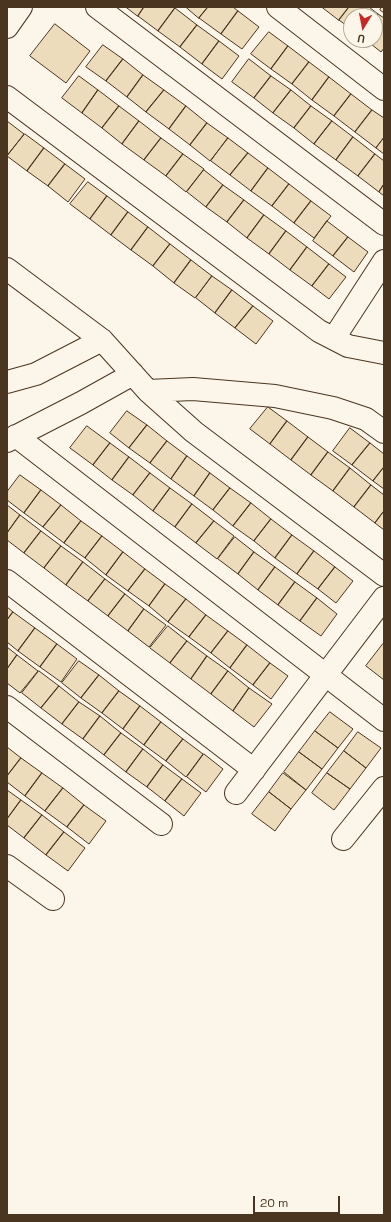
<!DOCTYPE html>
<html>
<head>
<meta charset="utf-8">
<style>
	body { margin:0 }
	#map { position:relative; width:391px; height:1222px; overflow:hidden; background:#fbf6e9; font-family:"Space Grotesk",sans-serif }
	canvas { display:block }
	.frame { position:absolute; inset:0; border:8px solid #4a3520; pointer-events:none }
	.north { position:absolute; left:343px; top:8px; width:40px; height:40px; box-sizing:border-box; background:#fbf6e9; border:1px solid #b4a999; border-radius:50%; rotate:190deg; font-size:11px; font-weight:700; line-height:16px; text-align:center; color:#4a3520 }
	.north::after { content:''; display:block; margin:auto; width:14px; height:18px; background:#c62828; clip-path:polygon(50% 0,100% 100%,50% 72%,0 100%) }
	.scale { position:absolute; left:253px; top:1196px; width:87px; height:18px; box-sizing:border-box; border:2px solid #4a3520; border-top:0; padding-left:5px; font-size:12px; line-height:14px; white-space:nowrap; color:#4a3520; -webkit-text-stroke:3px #fbf6e9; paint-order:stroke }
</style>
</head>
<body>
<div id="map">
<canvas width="391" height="1222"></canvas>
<div class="frame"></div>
<div class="north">U</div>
<div class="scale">20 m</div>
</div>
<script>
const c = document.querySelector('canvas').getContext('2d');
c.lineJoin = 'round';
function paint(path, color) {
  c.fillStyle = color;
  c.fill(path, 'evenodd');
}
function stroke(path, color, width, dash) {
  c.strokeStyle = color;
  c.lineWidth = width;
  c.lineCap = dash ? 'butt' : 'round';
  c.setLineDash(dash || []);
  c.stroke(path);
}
const building = new Path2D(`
	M 126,7 L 144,7 L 138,16 Z
	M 144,7 L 173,7 L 175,8 L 158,31 L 138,16 Z
	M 186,7 L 208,7 L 199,18 Z
	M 208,7 L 233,7 L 238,11 L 221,34 L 199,18 Z
	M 322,7 L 349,7 L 339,20 Z
	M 349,7 L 369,7 L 378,14 L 375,18 L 375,16 L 351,16 L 351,29 L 339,20 Z
	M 382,7 L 384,7 L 384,13 L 380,10 Z
	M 175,8 L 197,25 L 180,47 L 158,31 Z
	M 238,11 L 259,27 L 242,49 L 221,34 Z
	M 378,14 L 384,18 L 384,48 L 381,52 L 366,40 L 375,40 L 375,18 Z
	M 55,24 L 90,51 L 66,83 L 30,56 Z
	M 197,25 L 219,41 L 202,64 L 180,47 Z
	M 269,32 L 288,46 L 271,69 L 251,54 Z
	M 219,41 L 239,56 L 222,79 L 202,64 Z
	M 103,45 L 123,59 L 106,81 L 86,67 Z
	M 288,46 L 309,62 L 292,84 L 271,69 Z
	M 123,59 L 143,75 L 127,97 L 106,81 Z
	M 249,59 L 271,76 L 254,98 L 232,82 Z
	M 309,62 L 329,77 L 312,100 L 292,84 Z
	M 143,75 L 164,90 L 146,112 L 127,97 Z
	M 79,76 L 98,90 L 82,113 L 62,98 Z
	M 271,76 L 291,90 L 273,113 L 254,98 Z
	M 329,77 L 351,94 L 334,116 L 312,100 Z
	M 98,90 L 119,106 L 102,128 L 82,113 Z
	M 164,90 L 186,106 L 169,129 L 146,112 Z
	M 291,90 L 311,106 L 294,128 L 273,113 Z
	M 351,94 L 372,110 L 355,132 L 334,116 Z
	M 119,106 L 139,121 L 122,144 L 102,128 Z
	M 186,106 L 207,123 L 190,145 L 169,129 Z
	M 311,106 L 332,121 L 314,144 L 294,128 Z
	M 372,110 L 384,118 L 384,137 L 376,148 L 355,132 Z
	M 7,121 L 24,134 L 7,156 Z
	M 139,121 L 161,138 L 144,160 L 122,144 Z
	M 332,121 L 353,137 L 336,160 L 314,144 Z
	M 207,123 L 228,138 L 210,161 L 190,145 Z
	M 25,134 L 44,148 L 27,171 L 7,156 Z
	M 353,137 L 375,154 L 358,176 L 336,160 Z
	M 161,138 L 183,154 L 166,176 L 144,160 Z
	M 228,138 L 248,153 L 230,175 L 211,161 Z
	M 384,138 L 384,154 L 376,148 Z
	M 44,148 L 65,164 L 48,186 L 27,171 Z
	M 248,153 L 268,168 L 251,191 L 230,175 Z
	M 183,154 L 204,169 L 186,192 L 166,176 Z
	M 375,154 L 384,161 L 384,184 L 379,192 L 358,176 Z
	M 65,164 L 85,179 L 68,202 L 48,186 Z
	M 268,168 L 289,184 L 272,206 L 251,191 Z
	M 204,170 L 223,185 L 206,207 L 187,192 Z
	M 88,182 L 107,196 L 90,219 L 70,204 Z
	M 289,184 L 311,201 L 294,223 L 272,206 Z
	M 384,184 L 384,196 L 379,192 Z
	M 223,185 L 244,200 L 227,222 L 206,207 Z
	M 107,196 L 128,212 L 111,235 L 90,219 Z
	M 244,200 L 264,215 L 247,238 L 227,222 Z
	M 311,201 L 331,216 L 314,238 L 294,223 Z
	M 128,212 L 148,227 L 131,250 L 111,235 Z
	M 264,215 L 286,231 L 269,254 L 247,238 Z
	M 327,221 L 348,237 L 333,256 L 313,241 Z
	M 148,227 L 170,244 L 153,266 L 131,250 Z
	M 286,231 L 307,247 L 290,270 L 269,254 Z
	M 348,237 L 368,252 L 354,272 L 333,256 Z
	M 170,244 L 191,260 L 174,283 L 153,266 Z
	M 307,247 L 329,264 L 312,286 L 290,270 Z
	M 191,260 L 212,276 L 195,298 L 174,283 Z
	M 329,264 L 346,277 L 329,299 L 312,286 Z
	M 212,276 L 232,290 L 215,313 L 196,298 Z
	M 232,290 L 253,306 L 235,328 L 215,313 Z
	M 253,306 L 273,321 L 256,344 L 235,328 Z
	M 268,407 L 287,421 L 270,444 L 250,429 Z
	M 127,411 L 147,425 L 129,448 L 110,433 Z
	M 287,421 L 308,437 L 291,460 L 270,444 Z
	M 147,425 L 167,441 L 150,463 L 129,448 Z
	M 87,426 L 110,443 L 93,465 L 70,448 Z
	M 350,428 L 370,443 L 352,465 L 333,451 Z
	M 308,437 L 328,452 L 311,475 L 291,460 Z
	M 167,441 L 187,456 L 171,479 L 150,463 Z
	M 110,443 L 129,457 L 112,480 L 93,465 Z
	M 370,443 L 384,454 L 384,467 L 373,481 L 352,465 Z
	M 328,452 L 350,468 L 333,491 L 311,475 Z
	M 187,456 L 210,473 L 194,496 L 171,479 Z
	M 129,457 L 150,473 L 133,495 L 112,480 Z
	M 384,467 L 384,489 L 373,481 Z
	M 350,468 L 371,485 L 354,507 L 333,491 Z
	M 150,473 L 170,488 L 153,511 L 133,495 Z
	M 210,473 L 230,488 L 213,510 L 194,496 Z
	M 20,475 L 41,490 L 24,513 L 7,500 L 7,492 Z
	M 371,485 L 384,495 L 384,511 L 375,523 L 354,507 Z
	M 170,488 L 192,504 L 175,527 L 153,511 Z
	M 230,488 L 251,503 L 233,526 L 213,510 Z
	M 41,490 L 61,505 L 43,527 L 24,513 Z
	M 251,503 L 271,519 L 254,541 L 233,526 Z
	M 192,504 L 214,521 L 196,543 L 175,527 Z
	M 7,505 L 20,515 L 7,533 Z
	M 61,505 L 81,521 L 64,543 L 43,527 Z
	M 384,511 L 384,530 L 375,523 Z
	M 20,515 L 41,531 L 24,553 L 7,540 L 7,533 Z
	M 271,519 L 292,535 L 275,558 L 254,541 Z
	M 81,521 L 102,536 L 85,558 L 64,543 Z
	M 214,521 L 234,536 L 217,559 L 196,543 Z
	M 41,531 L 61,546 L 44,568 L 24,553 Z
	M 292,535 L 314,551 L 297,574 L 275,558 Z
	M 102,536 L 123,552 L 106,575 L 85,558 Z
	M 235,537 L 254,552 L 238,574 L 218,559 Z
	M 61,546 L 83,562 L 66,585 L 44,568 Z
	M 314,551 L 335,567 L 318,589 L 297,574 Z
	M 123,552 L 145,569 L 128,591 L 106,575 Z
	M 254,552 L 275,567 L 258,590 L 238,574 Z
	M 83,562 L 105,579 L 88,601 L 66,585 Z
	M 275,567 L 295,582 L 278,605 L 258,590 Z
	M 335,567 L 353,581 L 336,603 L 318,589 Z
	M 145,569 L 165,584 L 149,606 L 128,591 Z
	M 105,579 L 125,594 L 108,616 L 88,601 Z
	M 295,582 L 317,598 L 300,621 L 278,605 Z
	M 165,584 L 186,599 L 168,622 L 149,606 Z
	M 125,594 L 144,609 L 128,631 L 108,616 Z
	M 317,598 L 337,614 L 321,636 L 300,621 Z
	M 186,599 L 206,615 L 189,637 L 168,622 Z
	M 7,607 L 13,612 L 7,620 Z
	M 144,609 L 166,625 L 149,647 L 128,631 Z
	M 13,612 L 35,628 L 18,651 L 7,642 L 7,620 Z
	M 206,615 L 228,631 L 211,653 L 189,637 Z
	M 168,626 L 187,641 L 170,663 L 150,648 Z
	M 35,628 L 57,644 L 40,667 L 18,651 Z
	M 228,631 L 247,645 L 230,668 L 211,653 Z
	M 187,641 L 207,656 L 191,679 L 170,663 Z
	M 57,644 L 77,659 L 61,682 L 40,667 Z
	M 383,644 L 384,645 L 384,680 L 366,666 Z
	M 247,645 L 270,663 L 253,685 L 230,668 Z
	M 7,647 L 17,655 L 7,669 Z
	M 17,655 L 38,671 L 20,693 L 7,683 L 7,669 Z
	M 207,656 L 228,671 L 211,694 L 191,679 Z
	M 79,661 L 99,675 L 81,698 L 62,683 Z
	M 270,663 L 288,676 L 271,699 L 253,685 Z
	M 39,671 L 59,686 L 41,708 L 22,693 Z
	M 228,671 L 249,688 L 233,711 L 211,694 Z
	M 99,675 L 119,691 L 102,713 L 81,698 Z
	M 59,686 L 79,702 L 62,724 L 41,708 Z
	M 249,688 L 272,704 L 254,727 L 233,711 Z
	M 119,691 L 140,706 L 123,729 L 102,713 Z
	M 79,702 L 100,716 L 83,739 L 62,724 Z
	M 140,706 L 161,722 L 144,745 L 123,729 Z
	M 330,712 L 353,729 L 338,748 L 315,731 Z
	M 100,716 L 121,733 L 104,755 L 83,739 Z
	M 161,722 L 183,739 L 166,761 L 144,745 Z
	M 315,731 L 338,748 L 322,769 L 299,752 Z
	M 358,732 L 381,748 L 366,768 L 344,751 Z
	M 121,733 L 143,749 L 126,772 L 104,755 Z
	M 183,739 L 203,754 L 186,777 L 166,761 Z
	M 7,747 L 21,758 L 7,776 Z
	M 143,749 L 163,765 L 147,787 L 126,772 Z
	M 344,751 L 366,768 L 350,789 L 327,773 Z
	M 299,752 L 322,769 L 306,790 L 284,772 Z
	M 204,754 L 223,769 L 206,792 L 187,777 Z
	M 21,758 L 42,773 L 25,796 L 7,782 L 7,776 Z
	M 163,765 L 182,779 L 165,801 L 147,787 Z
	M 42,773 L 63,788 L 45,811 L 25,796 Z
	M 283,773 L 306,790 L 291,809 L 269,792 Z
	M 327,773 L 350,789 L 334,810 L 312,793 Z
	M 182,779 L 201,793 L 184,816 L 165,801 Z
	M 63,788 L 84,805 L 67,827 L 45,811 Z
	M 7,790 L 21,800 L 7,819 Z
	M 269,792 L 291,809 L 275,831 L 252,814 Z
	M 21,800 L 42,815 L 24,838 L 7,825 L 7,819 Z
	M 84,805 L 106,821 L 89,844 L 67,827 Z
	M 42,815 L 64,832 L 46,855 L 24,838 Z
	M 64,832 L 85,848 L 68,871 L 46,855 Z`);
const street = new Path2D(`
	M 97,7 L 384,224
	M 278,7 L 384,89
	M 7,27 L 21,7
	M 7,97 L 319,331 L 348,346 L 384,353
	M 7,269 L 102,340 L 148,391 L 194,432 L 384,575
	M 334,338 L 384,261
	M 7,382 L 36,374 L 102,340
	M 148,391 L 193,389 L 275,396 L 333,408 L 366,419 L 384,432
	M 16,436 L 384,720
	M 7,441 L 81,403 L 133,374
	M 7,581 L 254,770
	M 7,707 L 161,824
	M 236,793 L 384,598
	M 343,839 L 384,788
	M 7,866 L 53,899`);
paint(building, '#ecdcbc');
stroke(building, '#4a3520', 1);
stroke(street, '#4a3520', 24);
stroke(street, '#fbf6e9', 22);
</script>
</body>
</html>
